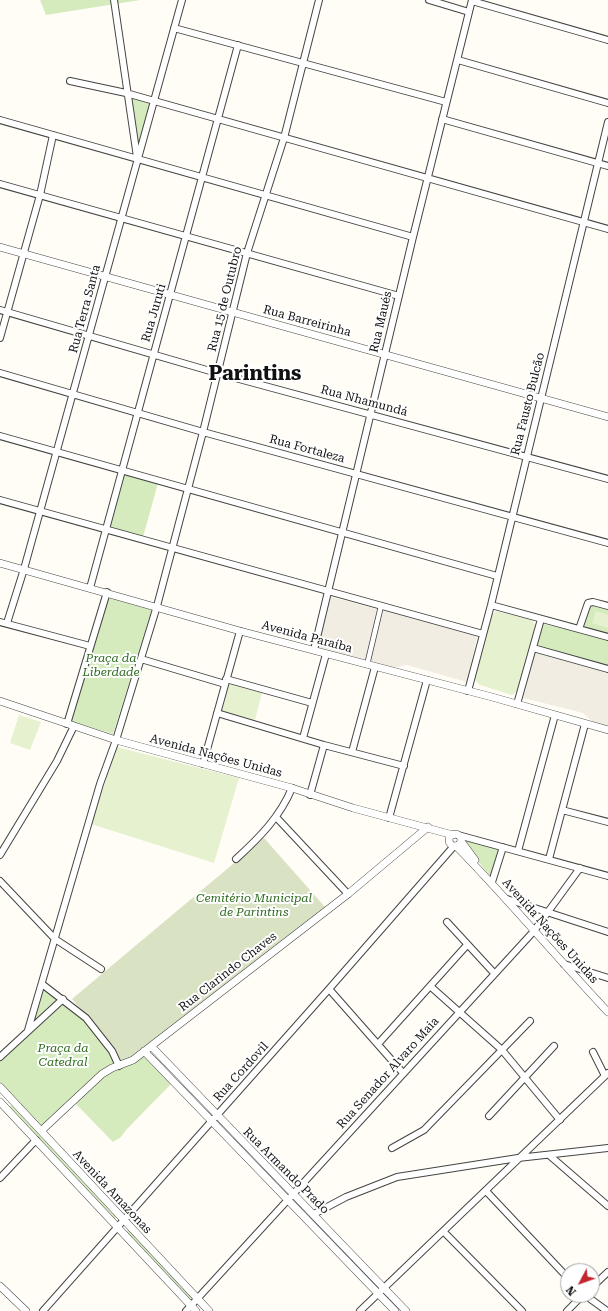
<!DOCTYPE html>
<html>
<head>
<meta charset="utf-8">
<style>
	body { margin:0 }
	#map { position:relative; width:608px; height:1311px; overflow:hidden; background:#fffdf5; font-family:"Roboto Serif",serif }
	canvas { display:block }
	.north { position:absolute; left:560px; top:1263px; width:40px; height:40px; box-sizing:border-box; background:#fff; border:1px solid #a0a0a0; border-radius:50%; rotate:229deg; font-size:11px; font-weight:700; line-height:16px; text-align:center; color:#111 }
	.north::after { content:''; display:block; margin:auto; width:14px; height:18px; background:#c4262e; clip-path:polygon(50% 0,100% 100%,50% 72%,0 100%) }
</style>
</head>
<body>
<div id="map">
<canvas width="608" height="1311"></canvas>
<div class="north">N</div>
</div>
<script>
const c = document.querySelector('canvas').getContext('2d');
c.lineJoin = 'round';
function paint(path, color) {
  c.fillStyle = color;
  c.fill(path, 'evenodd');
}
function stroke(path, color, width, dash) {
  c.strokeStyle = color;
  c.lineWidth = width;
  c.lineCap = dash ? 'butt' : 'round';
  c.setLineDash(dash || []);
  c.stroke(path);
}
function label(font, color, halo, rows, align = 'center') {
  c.font = font + ' "Roboto Serif",serif';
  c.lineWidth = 4;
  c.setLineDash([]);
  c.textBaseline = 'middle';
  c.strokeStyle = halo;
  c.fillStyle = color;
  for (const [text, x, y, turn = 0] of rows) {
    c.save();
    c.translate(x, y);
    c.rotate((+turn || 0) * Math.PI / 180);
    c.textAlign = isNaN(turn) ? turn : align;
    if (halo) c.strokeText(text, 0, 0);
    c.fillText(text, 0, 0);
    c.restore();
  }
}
const green = new Path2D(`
	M 40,0 L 140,0 L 46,15 Z
	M 127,94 L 154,101 L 136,160 Z
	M 124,473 L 158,483 L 143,537 L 109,527 Z
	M 109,596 L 152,609 L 113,734 L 70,721 Z
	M 590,605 L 608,610 L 608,665 L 537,646 L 543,624 L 582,633 Z
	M 466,839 L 501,848 L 492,878 L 464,845 Z
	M 42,985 L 79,1012 L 120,1066 L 143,1052 L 173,1082 L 126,1130 L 121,1137 L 113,1142 L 74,1102 L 41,1132 L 0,1087 L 0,1057 L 30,1030 Z
	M 12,1104 L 117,1217 L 113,1220 L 8,1108 Z
	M 129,1229 L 193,1297 L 189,1301 L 125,1233 Z`);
const cemetery = new Path2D(`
	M 264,838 L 325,907 L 123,1063 L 72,999 Z`);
const pitch = new Path2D(`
	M 496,611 L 532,620 L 536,627 L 517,691 L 512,695 L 480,685 L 474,679 L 491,616 Z
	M 596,611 L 608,615 L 608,628 L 592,623 Z
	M 229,684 L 262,693 L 255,720 L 222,711 Z
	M 19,715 L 41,722 L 30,750 L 10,743 Z
	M 117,747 L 239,778 L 214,863 L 91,824 Z`);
const plaza = new Path2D(`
	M 328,596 L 477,636 L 467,682 L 407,665 L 391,668 L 317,647 Z
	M 535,652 L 608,672 L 608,728 L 595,724 L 583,713 L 523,698 Z`);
const pedestrian = new Path2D(`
	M 367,665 L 381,606`);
const minor = new Path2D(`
	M 114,0 L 137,157
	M 429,0 L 469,12
	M 472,1 L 608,40
	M 174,28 L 446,102
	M 458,60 L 608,103
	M 70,81 L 126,93 L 608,229
	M 442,119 L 608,166
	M 0,120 L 413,237
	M 0,184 L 399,296
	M 0,310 L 217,373 L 608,479
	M 0,338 L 40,195 L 53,135
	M 0,373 L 203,432 L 608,543
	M 0,436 L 497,576
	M 0,500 L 483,634
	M 90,588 L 238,45
	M 491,605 L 608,637
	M 0,622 L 90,646
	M 7,623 L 24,569 L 182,0
	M 579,629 L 588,603 L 593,602 L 608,606
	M 533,648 L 608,669
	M 314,650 L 413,237 L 472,0
	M 141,659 L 225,684
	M 226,679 L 312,703
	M 468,691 L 491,605 L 608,122
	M 517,704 L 541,619
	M 217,713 L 324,745 L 404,766
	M 67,724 L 107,592
	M 303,738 L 326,654
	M 352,752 L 375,667
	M 203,764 L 240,631
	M 310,795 L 324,745
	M 562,810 L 608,822
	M 276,817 L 348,894
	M 389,818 L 427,680
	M 458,835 L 608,876
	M 518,851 L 555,715
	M 0,855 L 57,761 L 74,726
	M 236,859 C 259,838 280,817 292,788
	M 549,859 L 585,724
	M 0,881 L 55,939 L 101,969
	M 492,882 L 503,847
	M 507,899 L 608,932
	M 447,922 L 494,973
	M 564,964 L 608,978
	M 42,984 L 86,1018 L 112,1051 L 119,1066
	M 430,986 L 502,1050 L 560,1120
	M 329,989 L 403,1073
	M 28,1030 L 100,784 L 116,740 L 157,606 L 203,432 L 247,253 L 284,138 L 319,0
	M 378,1044 L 467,945
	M 593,1052 L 605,1076
	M 0,1057 L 63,999
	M 489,1116 L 554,1046
	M 392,1148 L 424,1130 L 530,1021
	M 549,1155 L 608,1206
	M 0,1178 L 36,1140
	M 486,1191 L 568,1278
	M 314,1214 L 346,1197 L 397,1177 L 518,1158 L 608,1148
	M 444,1232 L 522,1311
	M 592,1287 L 608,1272
	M 585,1295 L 607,1311
	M 43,1311 L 329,989 L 454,846
	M 186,1311 L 534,931 L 580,868
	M 360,1311 L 608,1073
	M 567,1311 L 583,1295`);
const tertiary = new Path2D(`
	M 0,247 L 608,417
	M 0,563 L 240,631 L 492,697 L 608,730
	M 0,701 L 116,740 L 292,788 L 353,808 L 453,835
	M449 840a6 6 0 1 1 12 0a6 6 0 1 1-12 0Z
	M 461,841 L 475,860
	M 456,846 C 509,900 557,958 608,1012
	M 151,1046 L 406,1311
	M 144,1051 L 395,1311
	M 0,1087 L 209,1311
	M 0,1102 L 196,1311
	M 41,1131 L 102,1074 L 112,1068 L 133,1060 L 348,894 L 428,827
	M 0,1286 L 26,1311`);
const streetNames = [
	["Rua 15 de Outubro",225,299,-76],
	["Rua Terra Santa",85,309,-75],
	["Rua Juruti",154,313,-74],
	["Rua Barreirinha",307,321,15],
	["Rua Maués",381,322,-77],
	["Rua Nhamundá",364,401,15],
	["Rua Fausto Bulcão",528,404,-76],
	["Rua Fortaleza",307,449,15],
	["Avenida Paraíba",307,637,15],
	["Avenida Nações Unidas",216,756,15],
	["Avenida Nações Unidas",550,931,48],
	["Rua Clarindo Chaves",228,972,-38],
	["Rua Cordovil",241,1072,-48],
	["Rua Senador Alvaro Maia",388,1073,-48],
	["Rua Armando Prado",286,1171,45],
	["Avenida Amazonas",112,1192,47]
];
const parkNames = [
	["Praça da",111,658],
	["Liberdade",111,672],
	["Cemitério Municipal",254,898],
	["de Parintins",254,912],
	["Praça da",63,1048],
	["Catedral",63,1062]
];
const townNames = [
	["Parintins",255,374]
];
paint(green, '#d5ebbd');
paint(cemetery, '#d9e3c4');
paint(pitch, '#e6f2cf');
paint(plaza, '#f1ede2');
stroke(pedestrian, '#444', 6);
stroke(minor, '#444', 8);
stroke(tertiary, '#444', 8);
stroke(pedestrian, '#fff', 4.5);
stroke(minor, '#fff', 6);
stroke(tertiary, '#fff', 7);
label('12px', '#111', '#fff', streetNames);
label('italic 12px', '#2f6b1f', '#fff', parkNames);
label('bold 20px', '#111', '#fff', townNames);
</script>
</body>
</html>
